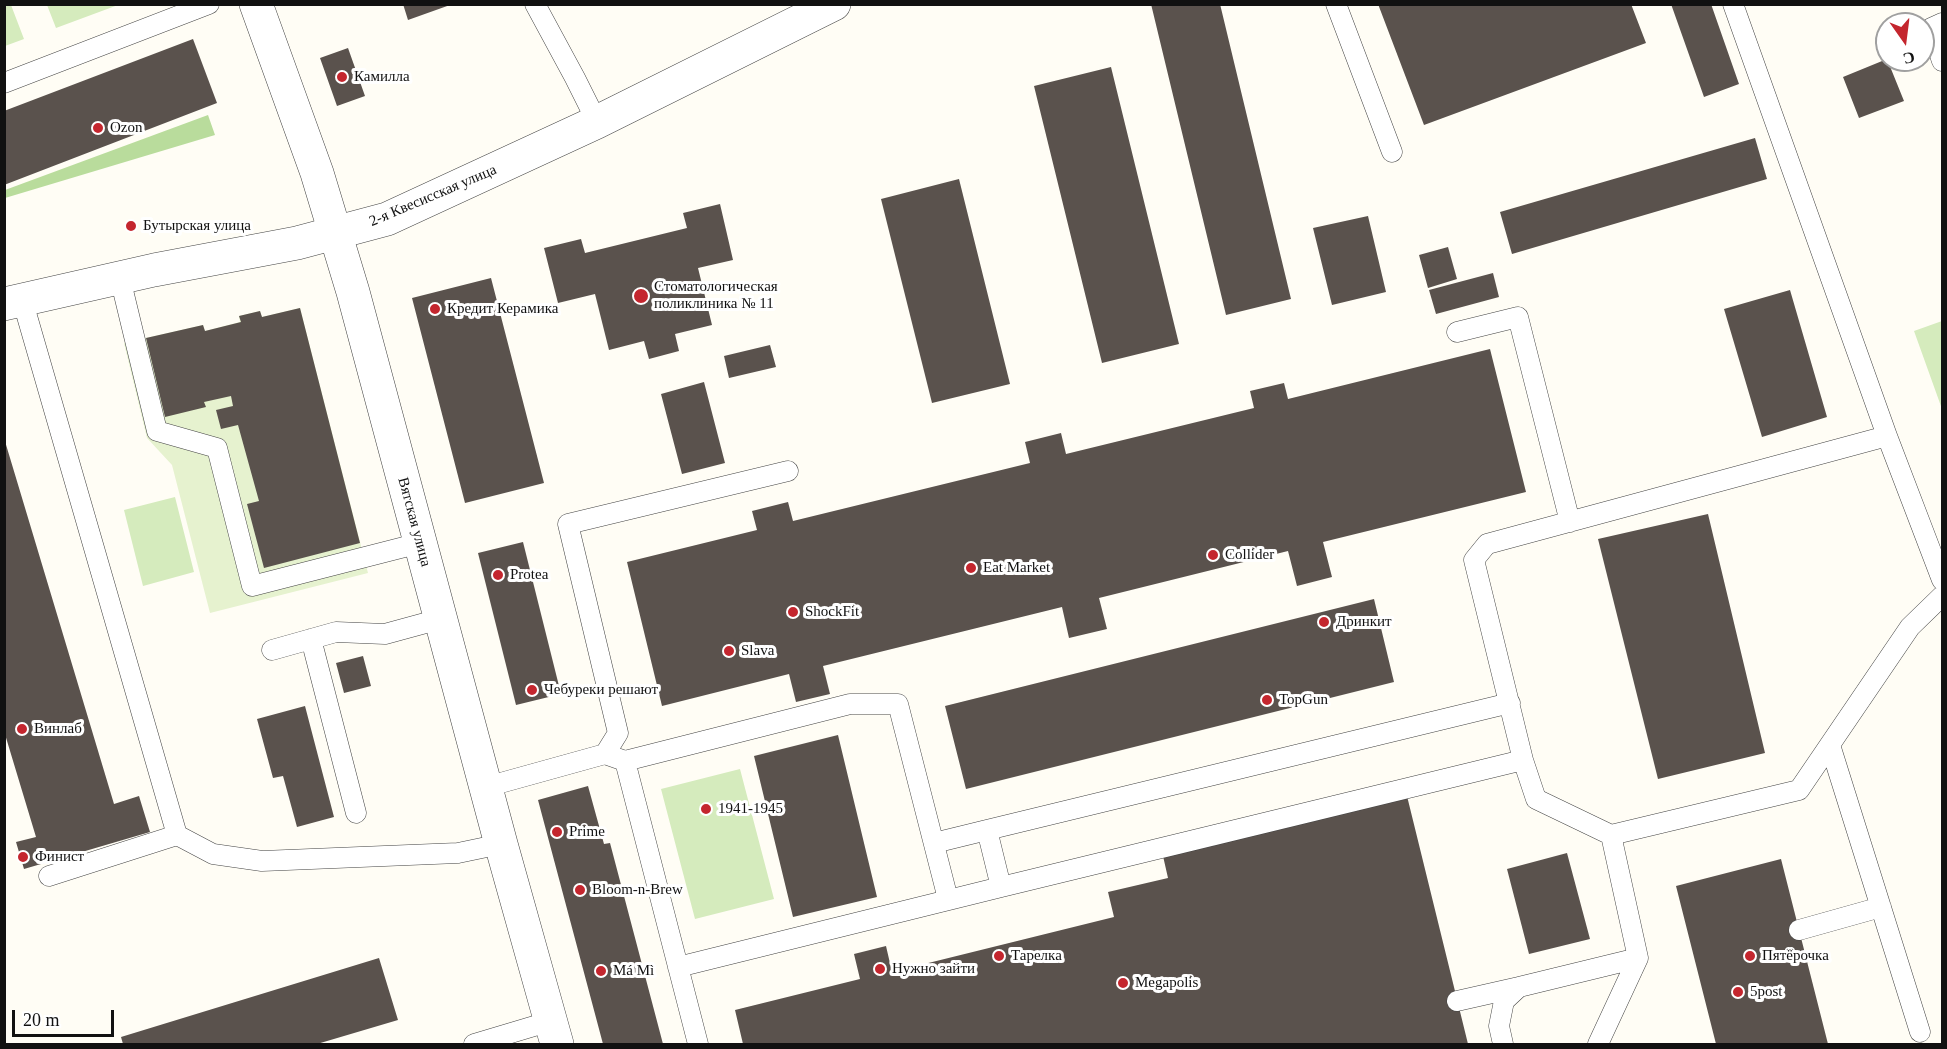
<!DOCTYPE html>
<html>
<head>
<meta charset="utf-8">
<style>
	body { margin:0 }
	#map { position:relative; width:1947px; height:1049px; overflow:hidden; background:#fffdf5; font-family:"Times New Roman",serif }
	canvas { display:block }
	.frame { position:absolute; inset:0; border:6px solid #111; pointer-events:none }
	.north { position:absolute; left:1875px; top:12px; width:60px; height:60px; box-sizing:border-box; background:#fff; border:2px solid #a0a0a0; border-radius:50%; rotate:166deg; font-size:16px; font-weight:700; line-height:24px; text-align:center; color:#111 }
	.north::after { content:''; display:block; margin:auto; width:21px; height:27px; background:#c4262e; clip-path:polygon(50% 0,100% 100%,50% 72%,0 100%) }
	.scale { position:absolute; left:12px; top:1010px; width:102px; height:27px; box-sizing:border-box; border:3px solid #111; border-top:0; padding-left:8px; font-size:18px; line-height:21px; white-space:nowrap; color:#111; -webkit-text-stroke:4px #fff; paint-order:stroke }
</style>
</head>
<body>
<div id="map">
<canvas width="1947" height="1049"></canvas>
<div class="frame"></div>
<div class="north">С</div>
<div class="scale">20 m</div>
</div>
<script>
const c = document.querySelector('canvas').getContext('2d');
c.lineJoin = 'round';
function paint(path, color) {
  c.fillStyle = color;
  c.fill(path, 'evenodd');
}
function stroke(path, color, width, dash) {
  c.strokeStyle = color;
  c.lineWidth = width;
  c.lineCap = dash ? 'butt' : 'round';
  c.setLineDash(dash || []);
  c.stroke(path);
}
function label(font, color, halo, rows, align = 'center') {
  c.font = font + ' "Times New Roman",serif';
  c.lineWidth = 6;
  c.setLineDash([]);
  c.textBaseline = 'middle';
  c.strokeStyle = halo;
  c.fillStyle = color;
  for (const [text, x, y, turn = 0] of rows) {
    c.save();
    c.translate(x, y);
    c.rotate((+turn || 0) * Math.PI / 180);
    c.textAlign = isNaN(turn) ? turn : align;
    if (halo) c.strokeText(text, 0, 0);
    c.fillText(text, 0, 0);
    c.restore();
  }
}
const green = new Path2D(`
	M 5,4 L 11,5 L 24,39 L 5,46 Z
	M 47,5 L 118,5 L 56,28 Z
	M 1942,321 L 1942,409 L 1914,331 Z
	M 175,497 L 194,572 L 143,586 L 124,510 Z
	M 740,769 L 774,899 L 695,919 L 661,789 Z`);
const forest = new Path2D(`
	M 208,115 L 215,135 L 5,198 L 5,190 Z`);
const pitch = new Path2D(`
	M 300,308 L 368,573 L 210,613 L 172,465 L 147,438 L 124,343 L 203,325 L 205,331 L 240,322 L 239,316 L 260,311 L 262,317 Z`);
const building = new Path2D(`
	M 403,4 L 450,4 L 450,5 L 408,20 Z
	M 1151,4 L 1220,4 L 1291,299 L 1226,315 Z
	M 1378,4 L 1631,4 L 1646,43 L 1424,125 Z
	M 1671,4 L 1711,4 L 1739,84 L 1704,97 Z
	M 193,39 L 217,103 L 4,185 L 4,111 Z
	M 348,48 L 365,96 L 337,106 L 320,58 Z
	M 1887,59 L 1904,101 L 1859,118 L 1843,77 Z
	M 1111,67 L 1179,344 L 1102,363 L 1034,86 Z
	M 1755,138 L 1767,179 L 1512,254 L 1500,212 Z
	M 959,179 L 1010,384 L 932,403 L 881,199 Z
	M 720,204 L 733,260 L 698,268 L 712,325 L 675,334 L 679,351 L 649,359 L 644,341 L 609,350 L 595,294 L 558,303 L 544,248 L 581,239 L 585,253 L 687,228 L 683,213 Z
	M 1368,216 L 1386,292 L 1332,305 L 1313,228 Z
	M 1448,247 L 1457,279 L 1428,288 L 1419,255 Z
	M 1493,273 L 1499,297 L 1436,314 L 1429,290 Z
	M 491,278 L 544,483 L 465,503 L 412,298 Z
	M 1790,290 L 1827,417 L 1762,437 L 1724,309 Z
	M 300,308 L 360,543 L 264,568 L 247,504 L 259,501 L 238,425 L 221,429 L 216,410 L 233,406 L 231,396 L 204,402 L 206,407 L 165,417 L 146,338 L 203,325 L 205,331 L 241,322 L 239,316 L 260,311 L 262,317 Z
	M 770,345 L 776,367 L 729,378 L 724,356 Z
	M 1490,349 L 1526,492 L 1323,542 L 1332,577 L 1297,586 L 1288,551 L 1099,598 L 1107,629 L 1069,638 L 1062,607 L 823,666 L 830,694 L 796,702 L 789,674 L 662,706 L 627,562 L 757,530 L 752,511 L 788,502 L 793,521 L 1030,463 L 1025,442 L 1061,433 L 1066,454 L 1254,408 L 1250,391 L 1284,383 L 1288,399 Z
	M 704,382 L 725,463 L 682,474 L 661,394 Z
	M 4,438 L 114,804 L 139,796 L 150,832 L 24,869 L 16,842 L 36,837 L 4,731 Z
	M 1708,514 L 1765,753 L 1658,779 L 1598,539 Z
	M 523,542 L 561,694 L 516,705 L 478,553 Z
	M 1374,599 L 1394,682 L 966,789 L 945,706 Z
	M 363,656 L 371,686 L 344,693 L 336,663 Z
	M 305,706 L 334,817 L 297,827 L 283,776 L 273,778 L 257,719 Z
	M 838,735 L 877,897 L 793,917 L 754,756 Z
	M 588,786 L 604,844 L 610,843 L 663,1044 L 603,1044 L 538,800 Z
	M 1407,796 L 1468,1044 L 743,1044 L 735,1010 L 860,979 L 854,954 L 886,946 L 892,972 L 1114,917 L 1108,892 L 1168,878 L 1163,856 Z
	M 1567,853 L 1590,939 L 1529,954 L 1507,869 Z
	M 1781,859 L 1828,1044 L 1716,1044 L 1676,886 Z
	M 379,958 L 398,1020 L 317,1044 L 123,1044 L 121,1037 Z`);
const service = new Path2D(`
	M 535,4 L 575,78 L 597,122
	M 1336,4 L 1392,152
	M 1733,4 L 1887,436 L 1942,580
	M 1942,23 L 1931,28 L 1942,61
	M 4,83 L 209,4
	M 120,278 L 157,431 L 217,448 L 252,586 L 420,543
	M 22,299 L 177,835 L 213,854 L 262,861 L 458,853 L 501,844
	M 1457,332 L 1518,317 L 1570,522
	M 1887,436 L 1487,544 L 1474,560 L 1523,760 L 1536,799 L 1611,835 L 1799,790 L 1910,627 L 1942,596
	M 311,639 L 356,813
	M 272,650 L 336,632 L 385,634 L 440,619
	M 1510,703 L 987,830 L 1001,887 L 1523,760
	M 1830,745 L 1920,1032
	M 605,754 L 625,761 L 850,704 L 898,704 L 948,899
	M 625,761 L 698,1044
	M 486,787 L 605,754 L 618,733 L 568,524 L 788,471
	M 934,843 L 987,830
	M 49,876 L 177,835
	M 1799,930 L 1881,907
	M 678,967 L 1001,887
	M 1457,1001 L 1519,987
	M 474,1044 L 551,1021
	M 1503,1044 L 1499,1026 L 1504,1001 L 1519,987 L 1638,958
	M 1598,1044 L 1638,958 L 1611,835`);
const minor = new Path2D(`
	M 4,304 L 154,270 L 297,243 L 387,219 L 597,122 L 834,4`);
const tertiary = new Path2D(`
	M 256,4 L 317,173 L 353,292 L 501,844 L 557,1044`);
const markers = [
	[342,77,6,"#c4262e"],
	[98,128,6,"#c4262e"],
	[131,226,6,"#c4262e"],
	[641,296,8,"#c4262e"],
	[435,309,6,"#c4262e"],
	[1213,555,6,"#c4262e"],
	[971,568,6,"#c4262e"],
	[498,575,6,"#c4262e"],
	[793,612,6,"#c4262e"],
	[1324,622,6,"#c4262e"],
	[729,651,6,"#c4262e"],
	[532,690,6,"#c4262e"],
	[1267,700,6,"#c4262e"],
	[22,729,6,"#c4262e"],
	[706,809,6,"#c4262e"],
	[557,832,6,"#c4262e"],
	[23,857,6,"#c4262e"],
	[580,890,6,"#c4262e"],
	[999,956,6,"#c4262e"],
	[1750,956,6,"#c4262e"],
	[880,969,6,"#c4262e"],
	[601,971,6,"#c4262e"],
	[1123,983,6,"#c4262e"],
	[1738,992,6,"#c4262e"]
];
const poiNames = [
	["Камилла",354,77],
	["Ozon",110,128],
	["Бутырская улица",143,226],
	["Стоматологическая",654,287],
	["поликлиника № 11",654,304],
	["Кредит Керамика",447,309],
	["Collider",1225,555],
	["Eat Market",983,568],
	["Protea",510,575],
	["ShockFit",805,612],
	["Дринкит",1336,622],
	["Slava",741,651],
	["Чебуреки решают",544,690],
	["TopGun",1279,700],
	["Винлаб",34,729],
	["1941-1945",718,809],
	["Prime",569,832],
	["Финист",35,857],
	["Bloom-n-Brew",592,890],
	["Тарелка",1011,956],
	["Пятёрочка",1762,956],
	["Нужно зайти",892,969],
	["Má Mì",613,971],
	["Megapolis",1135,983],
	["5post",1750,992]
];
const streetNames = [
	["2-я Квесисская улица",433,196,-23],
	["Вятская улица",414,522,75]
];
paint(green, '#d5ebbd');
paint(forest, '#b9dc9c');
paint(pitch, '#e6f2cf');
paint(building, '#5a524d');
stroke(service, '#444', 21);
stroke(minor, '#444', 34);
stroke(tertiary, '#444', 34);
stroke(service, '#fff', 20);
stroke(minor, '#fff', 33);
stroke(tertiary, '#fff', 33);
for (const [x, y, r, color] of markers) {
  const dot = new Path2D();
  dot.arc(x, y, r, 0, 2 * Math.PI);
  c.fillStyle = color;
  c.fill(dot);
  stroke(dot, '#fff', 2);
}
label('15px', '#111', '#fff', poiNames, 'left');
label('15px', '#111', '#fff', streetNames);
</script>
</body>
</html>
